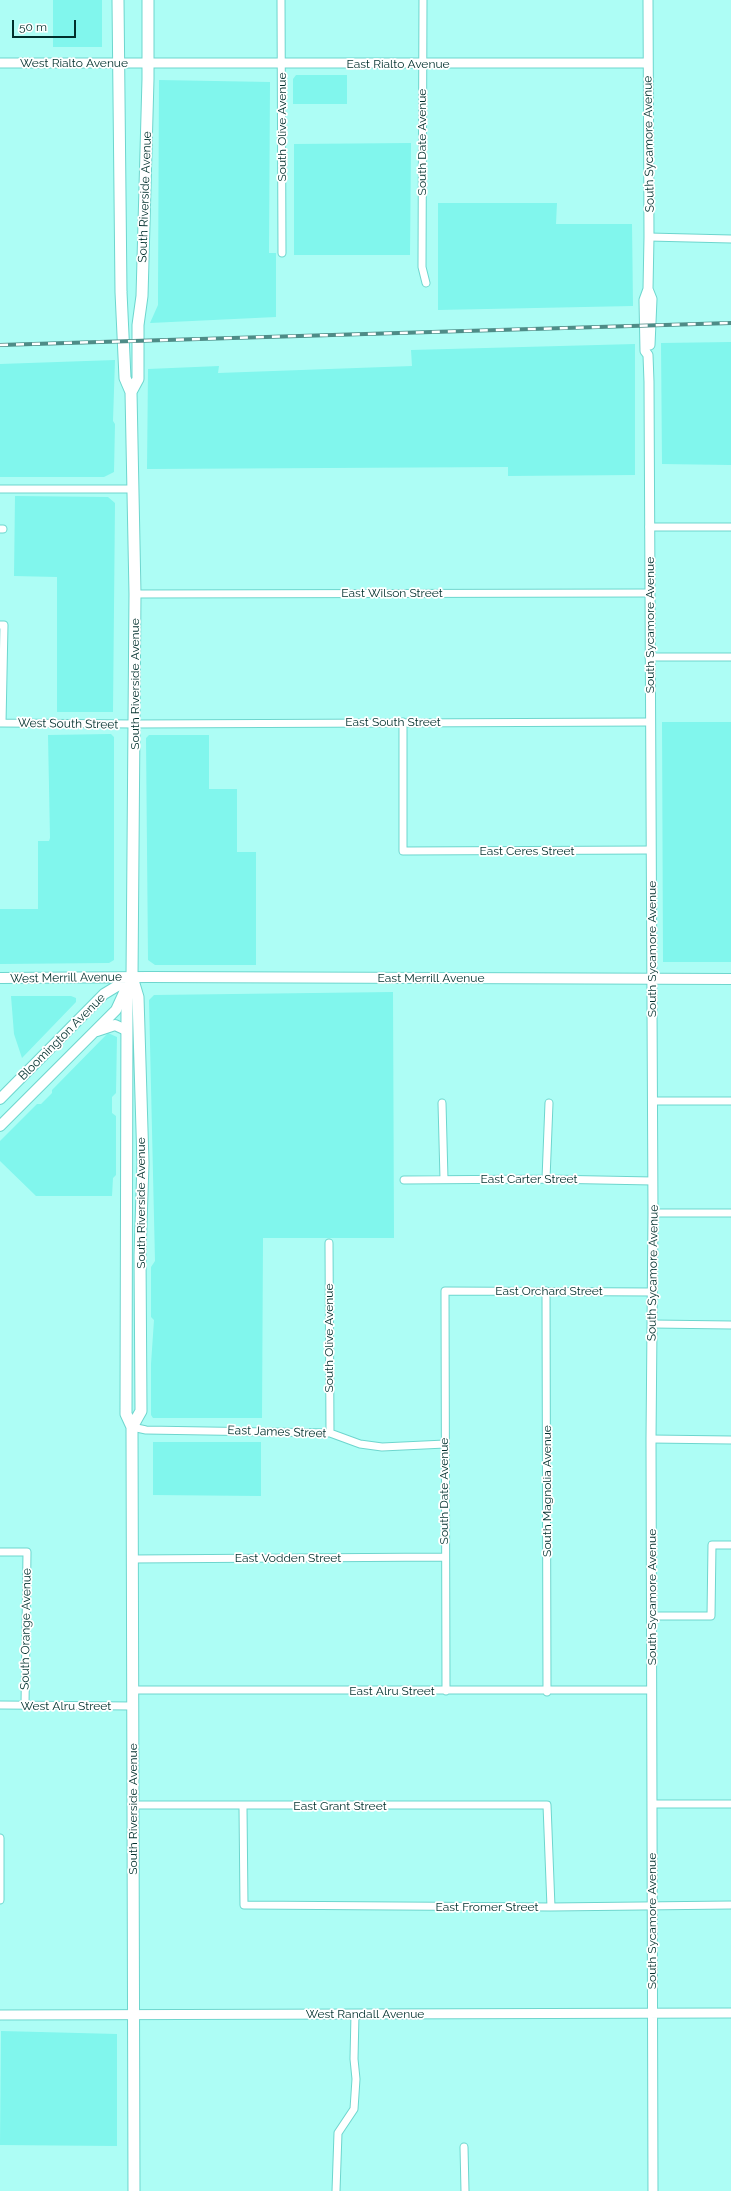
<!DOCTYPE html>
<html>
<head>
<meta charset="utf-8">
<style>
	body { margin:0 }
	#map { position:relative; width:731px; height:2191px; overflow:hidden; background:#adfdf5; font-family:Raleway,sans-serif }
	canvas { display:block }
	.scale { position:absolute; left:12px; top:20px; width:64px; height:18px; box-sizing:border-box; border:2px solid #002f2c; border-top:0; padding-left:5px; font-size:12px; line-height:14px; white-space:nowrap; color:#002f2c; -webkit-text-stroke:3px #fff; paint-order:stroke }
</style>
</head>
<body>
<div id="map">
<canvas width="731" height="2191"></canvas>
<div class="scale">50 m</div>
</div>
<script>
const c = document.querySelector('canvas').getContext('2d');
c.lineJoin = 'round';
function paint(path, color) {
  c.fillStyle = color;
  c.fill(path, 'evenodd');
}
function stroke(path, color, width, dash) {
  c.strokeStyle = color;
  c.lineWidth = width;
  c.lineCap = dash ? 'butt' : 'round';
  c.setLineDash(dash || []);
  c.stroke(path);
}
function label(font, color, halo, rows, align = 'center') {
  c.font = font + ' Raleway,sans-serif';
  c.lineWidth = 3.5;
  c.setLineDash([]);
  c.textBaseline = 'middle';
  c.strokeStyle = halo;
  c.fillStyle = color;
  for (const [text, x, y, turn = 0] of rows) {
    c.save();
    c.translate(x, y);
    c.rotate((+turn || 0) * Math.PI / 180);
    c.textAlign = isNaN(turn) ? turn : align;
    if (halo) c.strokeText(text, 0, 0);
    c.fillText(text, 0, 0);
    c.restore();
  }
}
const built = new Path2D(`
	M 53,0 L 102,0 L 102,47 L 53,47 Z
	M 296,75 L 347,75 L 347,104 L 293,104 L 293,79 Z
	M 159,80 L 270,82 L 269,253 L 276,253 L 276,317 L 150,323 L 158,305 L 158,294 Z
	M 411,143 L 410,255 L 294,255 L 294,144 Z
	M 438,203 L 557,203 L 556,224 L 632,224 L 633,306 L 438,310 Z
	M 731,342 L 731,465 L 662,464 L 661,343 Z
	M 635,344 L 635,475 L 508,476 L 508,467 L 147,469 L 148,369 L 219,366 L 218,373 L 412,366 L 411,350 Z
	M 115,360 L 113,421 L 115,424 L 114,472 L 104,477 L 0,477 L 0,364 Z
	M 15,496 L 108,497 L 115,503 L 113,712 L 57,712 L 57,577 L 14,576 Z
	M 662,722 L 731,722 L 731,962 L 663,962 Z
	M 111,734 L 114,737 L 114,960 L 109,963 L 0,964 L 0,909 L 38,909 L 38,841 L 49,841 L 50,838 L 48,735 Z
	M 149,735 L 209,735 L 209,789 L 237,789 L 237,852 L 256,852 L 256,965 L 155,965 L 148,960 L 146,738 Z
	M 393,992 L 394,1238 L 263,1238 L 262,1418 L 153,1418 L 151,1415 L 151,1364 L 154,1320 L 151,1317 L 151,1267 L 155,1261 L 149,1000 L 154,995 Z
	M 11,996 L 71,996 L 76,998 L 76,1002 L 22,1058 L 14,1034 Z
	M 108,1033 L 117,1037 L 116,1093 L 112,1097 L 112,1113 L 116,1116 L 116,1175 L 113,1178 L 112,1196 L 36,1196 L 0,1161 L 0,1141 L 37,1104 L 41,1104 L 52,1093 L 52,1090 Z
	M 153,1442 L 261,1442 L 261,1496 L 153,1495 Z
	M 1,2031 L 117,2034 L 117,2146 L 0,2145 Z`);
const minor = new Path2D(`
	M 281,0 L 282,253
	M 423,0 L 422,267 L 426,283
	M 649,237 L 731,239
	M 0,489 L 134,489
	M 649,527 L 731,527
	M 0,529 L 3,529
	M 135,594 L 649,593
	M 0,625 L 4,625 L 2,723
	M 649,657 L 731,657
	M 403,722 L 403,851 L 651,850
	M 0,723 L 135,724 L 650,722
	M 653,1101 L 731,1101
	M 442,1103 L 444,1179
	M 546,1179 L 549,1103
	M 404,1180 L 546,1179 L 653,1181
	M 653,1213 L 731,1213
	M 329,1243 L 330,1433
	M 546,1291 L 547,1692
	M 652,1324 L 731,1325
	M 132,1427 L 146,1430 L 330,1433 L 360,1444 L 382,1447 L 445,1444
	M 651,1439 L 731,1440
	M 0,1552 L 27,1552 L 25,1705
	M 132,1559 L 444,1557
	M 652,1616 L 711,1616 L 712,1545 L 731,1545
	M 132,1690 L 652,1690
	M 446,1691 L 445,1291 L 653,1292
	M 0,1705 L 133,1706
	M 652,1804 L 731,1804
	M 133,1805 L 547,1805 L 551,1907
	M 243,1807 L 244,1905 L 551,1907 L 731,1905
	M 0,1838 L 0,1900
	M 464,2147 L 465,2191
	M 336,2191 L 338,2133 L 354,2109 L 356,2079 L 354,2059 L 355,2014`);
const tertiary = new Path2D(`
	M 648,0 L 649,237 L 648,289 L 644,300 L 645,351 L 648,355 L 649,382 L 653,1213 L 651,1439 L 653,2191
	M 0,63 L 648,63
	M 648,289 L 652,299 L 650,345
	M 0,2015 L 731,2013`);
const secondary = new Path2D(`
	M 0,978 L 149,977 L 731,979
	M 97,1031 L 115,1025 L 126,1030
	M 0,1099 L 104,994 L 132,977
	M 0,1126 L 116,1010 L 127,986`);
const primary = new Path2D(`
	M 118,0 L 121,292 L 125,378 L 131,392 L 135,594 L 132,977 L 127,998 L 126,1414 L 132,1427 L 134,2191
	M 131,392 L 138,379 L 138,325 L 142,296 L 148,79 L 148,0
	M 132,977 L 138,997 L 143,1163 L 140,1255 L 141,1411 L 132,1427`);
const rail = new Path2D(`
	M 0,345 L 731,323`);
const streetNames = [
	["West Rialto Avenue",74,63],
	["East Rialto Avenue",398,64],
	["South Olive Avenue",282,127,-90],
	["South Date Avenue",422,142,-90],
	["South Sycamore Avenue",649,144,-91],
	["South Riverside Avenue",145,197,-88],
	["East Wilson Street",392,593],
	["South Sycamore Avenue",650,625,-90],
	["South Riverside Avenue",135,684,-90],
	["East South Street",393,722],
	["West South Street",68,724,1],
	["East Ceres Street",527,851],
	["South Sycamore Avenue",652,949,-90],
	["West Merrill Avenue",66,978,-1],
	["East Merrill Avenue",431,978],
	["Bloomington Avenue",62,1037,-45],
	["East Carter Street",529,1179],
	["South Riverside Avenue",141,1203,-90],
	["South Sycamore Avenue",653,1273,-89],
	["East Orchard Street",549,1291],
	["South Olive Avenue",329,1338,-90],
	["East James Street",277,1432,2],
	["South Date Avenue",444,1491,-90],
	["South Magnolia Avenue",547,1491,-90],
	["East Vodden Street",288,1558],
	["South Sycamore Avenue",652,1597,-90],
	["South Orange Avenue",26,1629,-89],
	["East Alru Street",392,1691],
	["West Alru Street",66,1706],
	["East Grant Street",340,1806],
	["South Riverside Avenue",133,1809,-90],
	["East Fromer Street",487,1907],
	["South Sycamore Avenue",652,1921,-90],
	["West Randall Avenue",365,2014]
];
paint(built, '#81f6ed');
stroke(minor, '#6ed6ce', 9);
stroke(tertiary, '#6ed6ce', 11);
stroke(secondary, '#6ed6ce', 12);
stroke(primary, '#6ed6ce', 13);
stroke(minor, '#fff', 7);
stroke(tertiary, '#fff', 9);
stroke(secondary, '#fff', 10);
stroke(primary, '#fff', 11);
stroke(rail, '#4e8c87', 4);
stroke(rail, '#fff', 2.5, [8]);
label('12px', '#002f2c', '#fff', streetNames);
</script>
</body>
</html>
